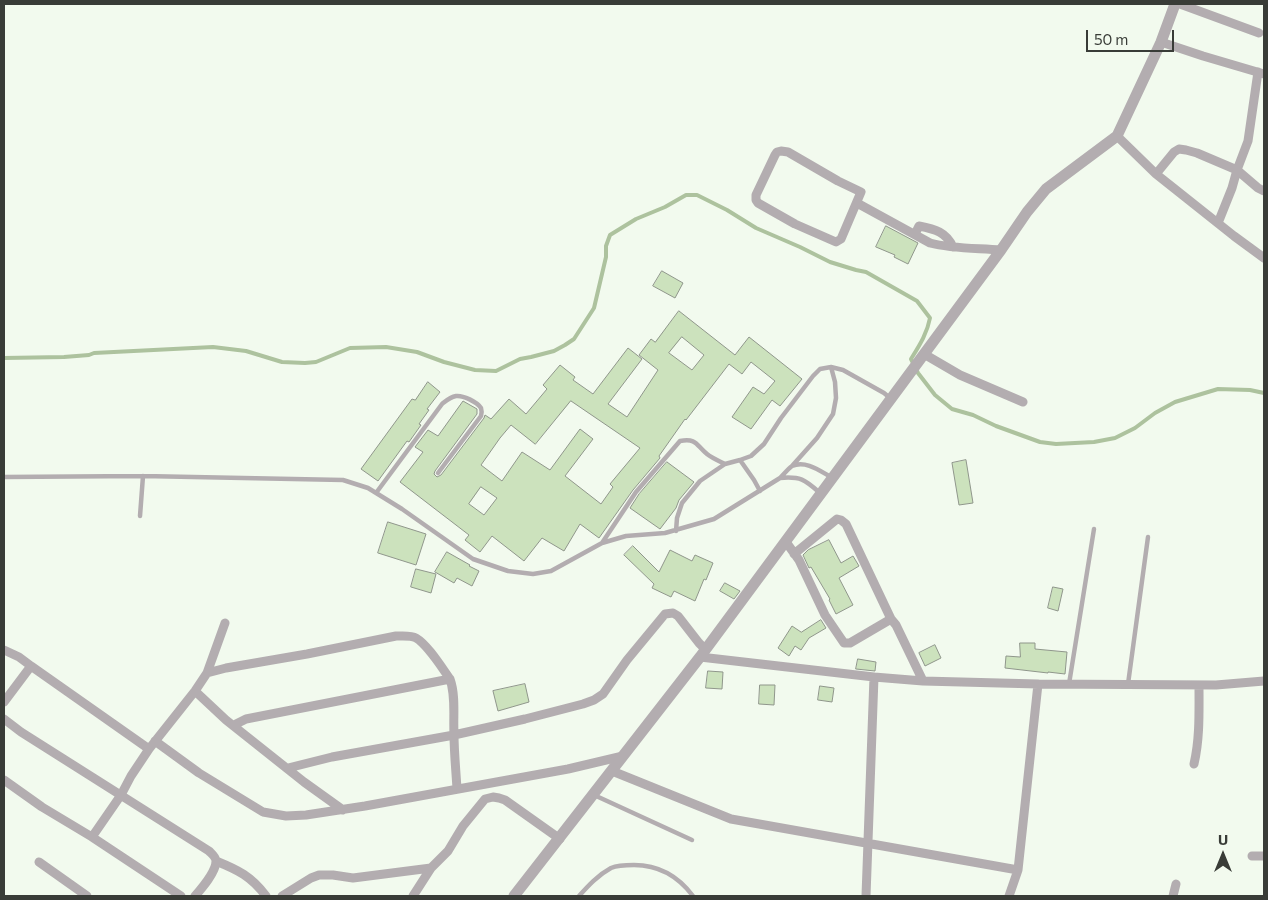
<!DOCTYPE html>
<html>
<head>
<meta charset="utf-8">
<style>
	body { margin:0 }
	#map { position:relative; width:1268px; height:900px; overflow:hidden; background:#f2faee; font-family:Commissioner,sans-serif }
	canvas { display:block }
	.frame { position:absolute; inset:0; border:5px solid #393c37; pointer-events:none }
	.north { position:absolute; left:1198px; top:830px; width:50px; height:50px; -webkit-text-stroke:4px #f2faee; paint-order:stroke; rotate:0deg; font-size:14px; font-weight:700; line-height:20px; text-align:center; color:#393c37 }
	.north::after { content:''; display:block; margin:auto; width:18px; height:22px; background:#393c37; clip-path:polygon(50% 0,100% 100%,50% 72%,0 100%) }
	.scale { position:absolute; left:1086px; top:30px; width:88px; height:22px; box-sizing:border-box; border:2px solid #393c37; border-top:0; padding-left:6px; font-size:15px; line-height:18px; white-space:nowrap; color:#393c37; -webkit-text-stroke:4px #f2faee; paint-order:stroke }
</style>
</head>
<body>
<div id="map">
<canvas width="1268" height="900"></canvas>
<div class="frame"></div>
<div class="north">U</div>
<div class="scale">50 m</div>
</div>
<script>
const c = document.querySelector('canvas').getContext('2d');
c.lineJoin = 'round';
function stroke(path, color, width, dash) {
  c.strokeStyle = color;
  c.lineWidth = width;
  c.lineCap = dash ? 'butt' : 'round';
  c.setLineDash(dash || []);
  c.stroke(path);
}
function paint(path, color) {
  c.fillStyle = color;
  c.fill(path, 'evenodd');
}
const stream = new Path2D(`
	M 4,358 L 64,357 L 89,355 L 94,353 L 213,347 L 246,351 L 282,362 L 305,363 L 316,362 L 350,348 L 386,347 L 417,352 L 444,362 L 475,370 L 496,371 L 520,359 L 531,357 L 554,351 L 565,345 L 574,339 L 594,308 L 606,257 L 606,246 L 610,235 L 636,219 L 665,207 L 686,195 L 697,195 L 727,210 L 756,228 L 800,247 L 830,262 L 856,270 L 866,272 L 917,301 L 930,318 C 927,334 919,346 911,359 L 918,373 L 935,395 L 952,409 L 973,415 L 996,426 L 1040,442 L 1056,444 L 1094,442 L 1115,438 L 1135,428 L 1155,413 L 1175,402 L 1218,389 L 1250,390 L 1264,393`);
const building = new Path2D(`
	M 886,226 L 918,243 L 908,264 L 894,257 L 895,255 L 876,247 Z
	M 662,271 L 683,283 L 675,298 L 653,286 Z
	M 679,311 L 735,355 L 749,337 L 802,379 L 780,406 L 772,400 L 751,429 L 732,417 L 753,387 L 764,394 L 775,381 L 751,362 L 742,374 L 729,364 L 686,420 L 685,419 L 659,456 L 660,458 L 633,490 L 599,538 L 580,524 L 564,551 L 542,538 L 524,561 L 492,536 L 480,552 L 465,540 L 469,535 L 400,482 L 423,452 L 415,447 L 428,430 L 438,436 L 463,401 L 477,409 L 477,414 L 435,471 L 434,474 L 437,477 L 441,475 L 484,418 L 485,415 L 491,419 L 509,399 L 526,414 L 547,389 L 543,385 L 560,365 L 575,377 L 573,380 L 593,394 L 628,348 L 642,359 L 608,404 L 627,417 L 658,370 L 639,355 L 651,339 L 655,342 ZM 682,337 L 704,355 L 692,370 L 669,353 ZM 571,401 L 640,448 L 610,484 L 613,487 L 601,504 L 565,476 L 593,439 L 580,429 L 550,470 L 522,452 L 502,481 L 481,465 L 500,438 L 511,425 L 535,444 ZM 481,487 L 497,498 L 484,515 L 469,504 Z
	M 428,382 L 440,392 L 427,409 L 429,410 L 419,424 L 421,425 L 409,442 L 407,441 L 378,481 L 361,469 L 412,399 L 415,400 Z
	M 966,460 L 973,503 L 959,505 L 952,463 Z
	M 667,462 L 694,482 L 679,500 L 676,508 L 660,529 L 630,508 L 639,494 Z
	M 388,522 L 426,534 L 416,565 L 378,553 Z
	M 829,540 L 841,563 L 853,556 L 859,566 L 839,578 L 853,605 L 836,614 L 829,600 L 830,599 L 811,567 L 809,568 L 803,555 L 808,550 Z
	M 633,546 L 659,572 L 670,550 L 692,561 L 695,555 L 713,563 L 706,580 L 704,579 L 695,601 L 674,591 L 671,597 L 652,588 L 654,584 L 624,555 Z
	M 447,552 L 470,565 L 469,566 L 479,571 L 472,586 L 457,578 L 454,583 L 435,572 Z
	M 416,569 L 436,574 L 431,593 L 411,587 Z
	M 725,583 L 740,591 L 734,599 L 720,591 Z
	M 1053,587 L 1063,589 L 1058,611 L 1048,608 Z
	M 821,620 L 826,628 L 809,638 L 801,650 L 795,646 L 789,656 L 778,648 L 792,626 L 801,632 Z
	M 1020,643 L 1035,643 L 1035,649 L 1067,652 L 1065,674 L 1048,672 L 1048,673 L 1005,668 L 1006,656 L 1020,657 Z
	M 935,645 L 941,658 L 925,666 L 919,653 Z
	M 858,659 L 876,662 L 875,671 L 856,669 Z
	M 708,671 L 723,672 L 722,689 L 706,688 Z
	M 525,684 L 529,702 L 498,711 L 493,691 Z
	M 760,685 L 775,685 L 774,705 L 759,704 Z
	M 820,686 L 834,688 L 832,702 L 818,700 Z`);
const service = new Path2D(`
	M 740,460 L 754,480 L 760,491
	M 792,466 L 817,438 L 833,414 L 836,398 L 835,382 L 831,367
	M 4,477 L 143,476 L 343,480 L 368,488 L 402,509 L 473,559 L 508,571 L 533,574 L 551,571 L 602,543 L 626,536 L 665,533 L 714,519 L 780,478 C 801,476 805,480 820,493
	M 780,478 C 784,474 788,469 792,466 C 806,460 820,471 831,477
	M 376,493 L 442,404 C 447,400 450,397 456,396 C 463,395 477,402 481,408 C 482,411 482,412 481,416 L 438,473
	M 140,516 L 143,476
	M 676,531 L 677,518 L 682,503 L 700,481 L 725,464 L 740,460 L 751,456 L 764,444 L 781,418 L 813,376 L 820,369 L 831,367 L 843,370 L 884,393 L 890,398
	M 602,543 L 636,492 L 680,441 C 697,438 696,445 707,454 C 712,458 719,461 725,464
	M 1069,684 L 1094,529
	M 1128,684 L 1148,537
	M 594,795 L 692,840
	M 579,896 C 588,886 598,875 611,868 C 618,865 626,865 634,865 C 659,865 678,876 693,896`);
const minor = new Path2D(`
	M 1180,4 L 1259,33
	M 1161,42 L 1203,56 L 1264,74
	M 1117,136 L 1156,174 L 1234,236 L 1264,258
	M 781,151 L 788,152 L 838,181 L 861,192 L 841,239 L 836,242 L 795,224 L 758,203 L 756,200 L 756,195 L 775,155 L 777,152 Z
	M 1156,174 L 1174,152 L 1179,149 L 1186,150 L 1197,153 L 1237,170 L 1258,188 L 1264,191
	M 857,203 L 930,243 C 953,249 977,248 1001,250
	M 1218,223 L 1232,188 L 1237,170 L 1248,141 L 1258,72
	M 915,234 L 919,226 C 935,229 946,232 953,247
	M 924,354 L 960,375 L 1023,402
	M 786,542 L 799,560 L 825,615 L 844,643 L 850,643 L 891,619 L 896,625 L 923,681
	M 794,554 L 837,519 L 841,520 L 846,524 L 891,619
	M 4,650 L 19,657 L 31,666 L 149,749
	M 700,657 L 874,677 L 866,896
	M 207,673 L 225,623
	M 874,677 L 923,681 L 1038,684 L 1018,870
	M 1038,684 L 1216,685 L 1264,681
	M 195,691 L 226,720 L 304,782 L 343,810
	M 4,702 L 31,666
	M 4,719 L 21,732 L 209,851 C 212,854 216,857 216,861 C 216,872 202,888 195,896
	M 234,725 L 246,719 L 450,679 C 456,696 453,716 454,734 C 454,752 456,771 457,789
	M 155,741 L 199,773 L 263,812 L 286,816 L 306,815 L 365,806 L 568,769 L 623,756
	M 1194,764 C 1200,738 1199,712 1199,685
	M 288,768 L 332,757 L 454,735 L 525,719 L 583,704 L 594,700 L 603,694 L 627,660 L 665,614 L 673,613 L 678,616 L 699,643 L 705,649
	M 612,771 L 731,819 L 1018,870 L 1009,896
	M 4,780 L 42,807 L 92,837 L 181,896
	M 92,837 L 121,795 L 131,776 L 149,749 L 195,691 L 207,673 L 226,668 L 307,654 L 396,636 C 402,636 411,635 416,638 C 428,645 442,668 450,679
	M 1252,856 L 1264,856
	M 216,861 C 238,870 251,876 266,896
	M 39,862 L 87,896
	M 282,896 L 311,878 L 319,875 L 333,875 L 353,878 L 431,868 L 448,851 L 463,826 L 485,799 L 493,797 L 499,798 L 505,800 L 560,839
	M 413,896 L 431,868
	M 1173,896 L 1176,884`);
const tertiary = new Path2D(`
	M 514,896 L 700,657 L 1001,250 L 1027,212 L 1046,189 L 1117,136 L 1161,42 L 1175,4`);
stroke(stream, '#adc29e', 4);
paint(building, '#cce2bd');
stroke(building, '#8f968b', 1);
stroke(service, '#b3adb0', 4.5);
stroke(minor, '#b3adb0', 9);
stroke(tertiary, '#b3adb0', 11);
</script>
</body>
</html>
